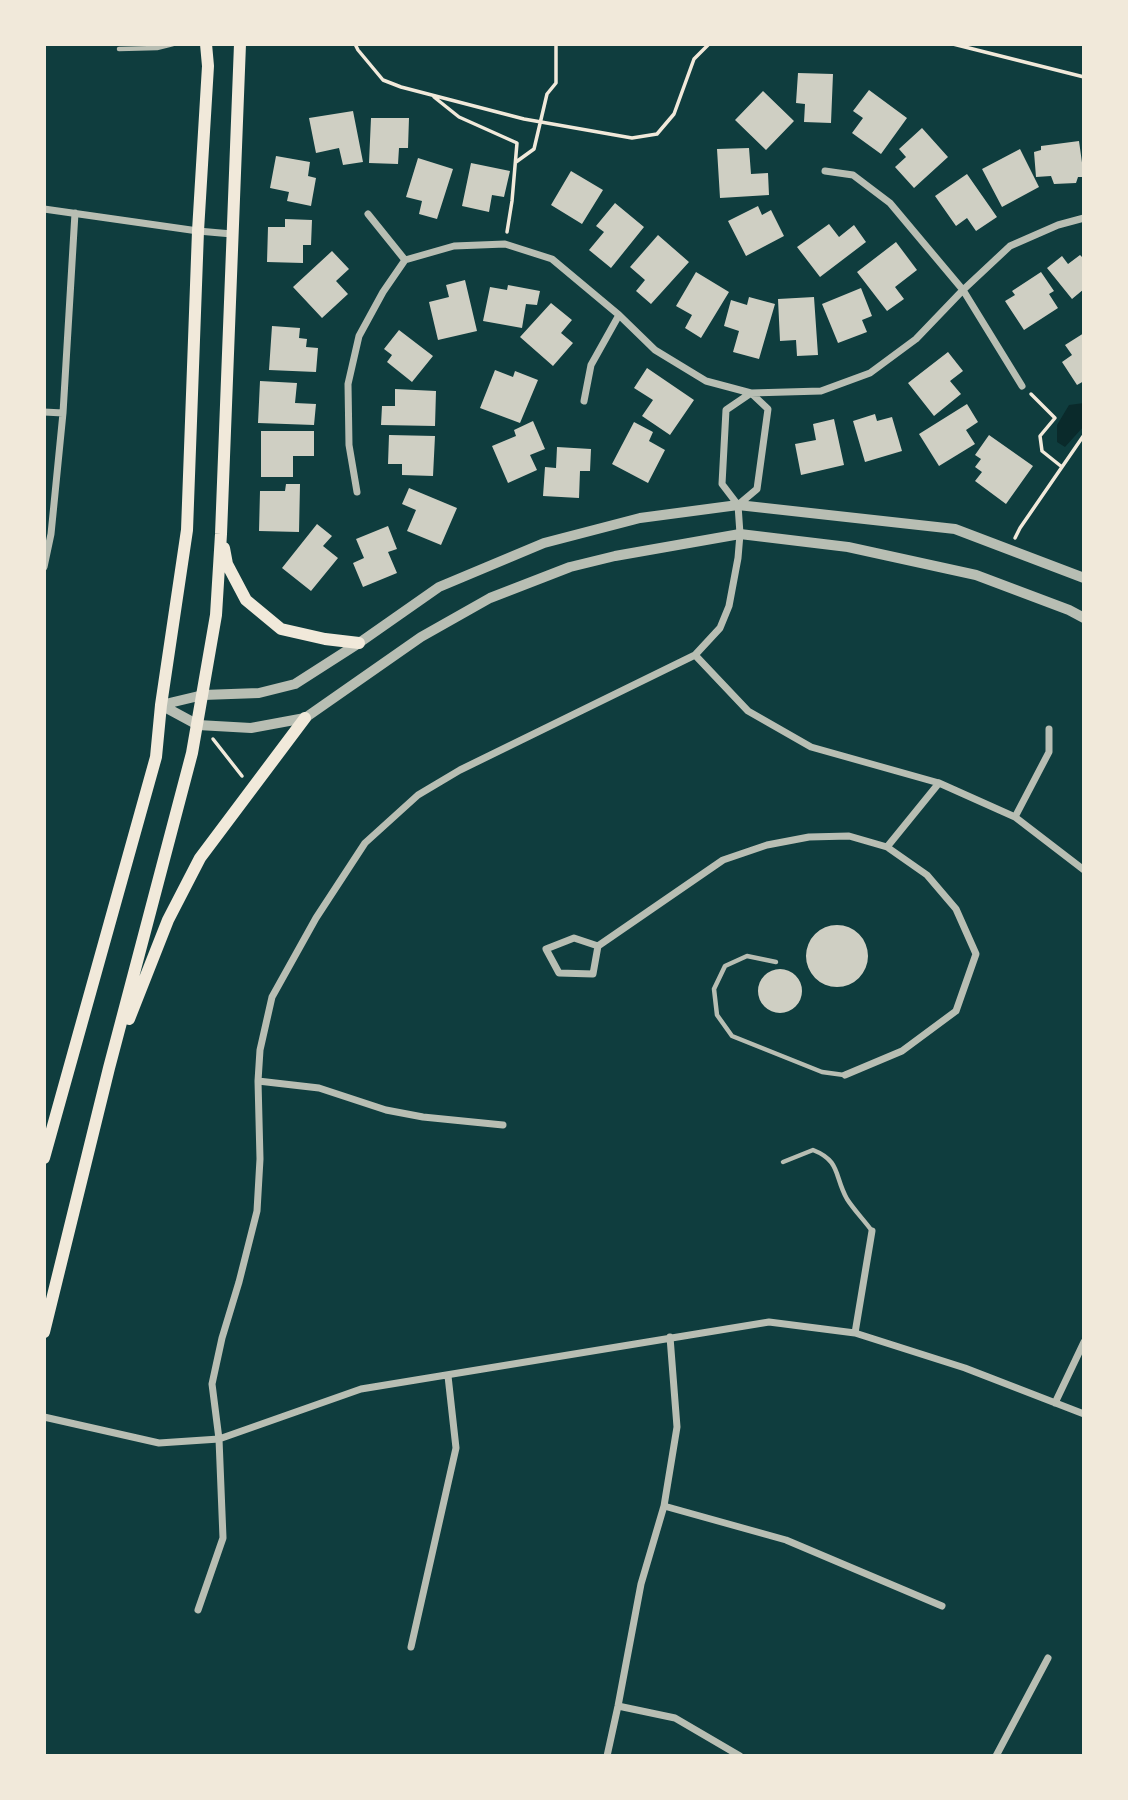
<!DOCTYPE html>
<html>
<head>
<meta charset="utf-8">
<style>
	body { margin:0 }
	#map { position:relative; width:1128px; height:1800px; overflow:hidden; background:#0f3d3e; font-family:Inter,sans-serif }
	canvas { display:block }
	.frame { position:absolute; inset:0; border:46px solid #f1e9da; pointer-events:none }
</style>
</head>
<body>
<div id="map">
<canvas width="1128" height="1800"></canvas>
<div class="frame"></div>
</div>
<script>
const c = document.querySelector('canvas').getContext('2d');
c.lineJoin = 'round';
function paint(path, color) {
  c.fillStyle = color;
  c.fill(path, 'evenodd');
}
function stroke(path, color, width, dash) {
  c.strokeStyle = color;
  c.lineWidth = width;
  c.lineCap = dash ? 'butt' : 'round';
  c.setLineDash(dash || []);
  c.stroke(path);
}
const water = new Path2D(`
	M 1084,403 L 1084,426 L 1065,447 L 1057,442 L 1057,425 L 1069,405 Z`);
const building = new Path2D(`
	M 798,73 L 833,74 L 831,123 L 804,122 L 805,104 L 796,103 Z
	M 869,90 L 907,118 L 881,154 L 852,133 L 863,118 L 853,111 Z
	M 763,91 L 794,121 L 766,150 L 735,120 Z
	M 353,111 L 363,162 L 343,165 L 339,148 L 316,153 L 309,118 Z
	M 371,118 L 409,118 L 408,148 L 399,148 L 398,164 L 369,163 Z
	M 922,128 L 948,157 L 914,188 L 895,167 L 906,157 L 899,149 Z
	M 1079,141 L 1084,177 L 1078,177 L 1076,183 L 1054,184 L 1051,176 L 1036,177 L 1034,152 L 1041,150 L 1041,146 Z
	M 749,148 L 751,174 L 768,173 L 769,195 L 720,198 L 717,149 Z
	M 1020,149 L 1039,187 L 1002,207 L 982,169 Z
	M 276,156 L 310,162 L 308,176 L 316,178 L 311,206 L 287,201 L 289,192 L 270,188 Z
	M 418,158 L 453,169 L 437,219 L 419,214 L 422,201 L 406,197 Z
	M 471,163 L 510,171 L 504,197 L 492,195 L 489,212 L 462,206 Z
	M 571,171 L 603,190 L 582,224 L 551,205 Z
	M 967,174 L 997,217 L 976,231 L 967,218 L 956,226 L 935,196 Z
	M 615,203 L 644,227 L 611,268 L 589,250 L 604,232 L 596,226 Z
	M 758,206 L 762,215 L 771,210 L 784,236 L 746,256 L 728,221 Z
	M 285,219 L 312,220 L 311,245 L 303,245 L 303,263 L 267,262 L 268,227 L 285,227 Z
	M 829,224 L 839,237 L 854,225 L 866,242 L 820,277 L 797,247 Z
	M 658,235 L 689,262 L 651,304 L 636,291 L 645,280 L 630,267 Z
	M 896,242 L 917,270 L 895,287 L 904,299 L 887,311 L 857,272 Z
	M 332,251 L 349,269 L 336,281 L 348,294 L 322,318 L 293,287 Z
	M 1080,255 L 1084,259 L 1084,289 L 1072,299 L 1047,268 L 1062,256 L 1068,264 Z
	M 696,272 L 729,292 L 701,338 L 685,328 L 692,315 L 676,306 Z
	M 1041,272 L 1054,291 L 1049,294 L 1058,308 L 1024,330 L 1005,301 L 1015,295 L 1012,291 Z
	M 465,280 L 477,331 L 438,340 L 429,302 L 449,297 L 446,285 Z
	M 508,285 L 540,291 L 537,305 L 526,304 L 522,328 L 483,321 L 490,287 L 507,290 Z
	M 861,288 L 872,316 L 862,320 L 867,332 L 838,343 L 822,304 Z
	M 749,297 L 775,304 L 759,359 L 733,352 L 739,331 L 724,326 L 731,300 L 747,305 Z
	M 814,297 L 818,355 L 797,356 L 796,340 L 780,341 L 778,299 Z
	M 551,303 L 572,320 L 561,333 L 573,343 L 553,366 L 520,337 Z
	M 272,326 L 300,328 L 299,338 L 307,339 L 306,347 L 318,348 L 316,372 L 269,370 Z
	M 399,330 L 433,356 L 412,382 L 387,362 L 392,355 L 384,349 Z
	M 1084,333 L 1084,381 L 1077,385 L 1062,362 L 1072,355 L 1065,345 Z
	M 948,352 L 963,371 L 950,381 L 961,394 L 934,416 L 908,383 Z
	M 647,368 L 694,400 L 670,435 L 642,416 L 653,400 L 634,388 Z
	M 495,370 L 513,377 L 515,371 L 538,380 L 520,423 L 480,408 Z
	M 260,381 L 297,383 L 295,403 L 316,404 L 314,425 L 258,423 Z
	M 395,389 L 436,391 L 435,426 L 381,425 L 382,406 L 395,406 Z
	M 967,404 L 978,422 L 966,430 L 975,444 L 939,466 L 919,434 Z
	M 875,414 L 877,421 L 892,417 L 902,451 L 865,462 L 853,421 Z
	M 834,419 L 844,465 L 801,475 L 795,444 L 816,440 L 813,424 Z
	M 533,421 L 545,449 L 530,455 L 537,470 L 508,483 L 492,446 L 516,436 L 514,430 Z
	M 634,422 L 653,432 L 649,441 L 665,450 L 648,483 L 612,464 Z
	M 261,431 L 314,431 L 314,456 L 293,456 L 293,477 L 261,477 Z
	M 389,435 L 435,436 L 433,476 L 402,475 L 402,464 L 388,464 Z
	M 989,435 L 1033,466 L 1006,504 L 975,481 L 982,472 L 975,467 L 981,459 L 975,455 Z
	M 557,447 L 591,449 L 590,471 L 580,471 L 579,498 L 543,496 L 545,467 L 556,468 Z
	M 286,484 L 300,484 L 299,532 L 259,531 L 260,491 L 285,491 Z
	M 409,488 L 457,508 L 441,545 L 407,531 L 416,510 L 402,504 Z
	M 317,524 L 332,536 L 323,546 L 338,558 L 311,591 L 282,568 Z
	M 388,526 L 397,549 L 388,552 L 397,573 L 363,587 L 353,563 L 364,558 L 356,539 Z
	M806 956a31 31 0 1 1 62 0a31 31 0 1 1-62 0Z
	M758 991a22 22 0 1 1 44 0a22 22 0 1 1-44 0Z`);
const path = new Path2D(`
	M 355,44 L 358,50 L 383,80 L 401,87 L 524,119 L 632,138 L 657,134 L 674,114 L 694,59 L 709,44
	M 953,44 L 1084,77
	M 434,97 L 459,117 L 517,143 L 512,201 L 507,232
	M 516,162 L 534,149 L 547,94 L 556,83 L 556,44
	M 1031,394 L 1055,418 L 1040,436 L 1042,451 L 1062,467
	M 1015,538 L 1020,528 L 1084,435
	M 213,739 L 242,776`);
const service = new Path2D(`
	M 119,49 L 157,48 L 173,44
	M 776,962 L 747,956 L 725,966 L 714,989 L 717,1015 L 732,1036 L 822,1072 L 844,1075
	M 783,1162 L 813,1150 C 841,1161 834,1176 847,1199 C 854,1210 864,1220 872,1231`);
const minor = new Path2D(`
	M 825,171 L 853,175 L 890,203 L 963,290 L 1022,386
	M 44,209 L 198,231 L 232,234
	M 368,214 L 405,260
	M 751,393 L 768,409 L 757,489 L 738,505 L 722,484 L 726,410 Z
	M 584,401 L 591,365 L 619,315
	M 44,412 L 63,413
	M 357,492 L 349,445 L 348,384 L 359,336 L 383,292 L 405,260 L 454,246 L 505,244 L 552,259 L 619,315 L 655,350 L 706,381 L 751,393 L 821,391 L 870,373 L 916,339 L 963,290 L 1010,246 L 1058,225 L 1084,218
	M 44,567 L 51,534 L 63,413 L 75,213
	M 695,655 L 748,711 L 811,747 L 939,783 L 1015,817 L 1084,870
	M 1015,817 L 1049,752 L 1049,729
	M 887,847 L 939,783
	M 598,946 L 574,938 L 546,949 L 559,973 L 593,974 L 598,946 L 723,860 L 767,845 L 809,837 L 849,836 L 887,847 L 927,875 L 956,909 L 976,954 L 956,1011 L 902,1051 L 845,1075
	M 258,1081 L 319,1088 L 386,1110 L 423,1117 L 503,1125
	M 855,1333 L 872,1231
	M 1055,1403 L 1084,1342
	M 44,1417 L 159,1443 L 219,1439 L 361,1389 L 769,1322 L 855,1333 L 965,1368 L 1084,1414
	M 664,1506 L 786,1540 L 942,1606
	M 198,1610 L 223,1538 L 219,1439 L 212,1384 L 222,1338 L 239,1282 L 257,1211 L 260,1159 L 258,1081 L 260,1050 L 272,997 L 316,918 L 365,843 L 418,795 L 460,770 L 695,655 L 720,628 L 729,606 L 738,558 L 740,534 L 738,505
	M 411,1647 L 456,1448 L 448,1376
	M 618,1706 L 675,1718 L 740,1756
	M 607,1756 L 618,1706 L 641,1584 L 664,1506 L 677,1427 L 670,1337
	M 996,1756 L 1048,1658`);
const tertiary = new Path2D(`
	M 161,705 L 198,725 L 251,728 L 305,718 L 421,637 L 490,598 L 570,567 L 615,556 L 740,534 L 848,547 L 976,575 L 1069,610 L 1084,618
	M 161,705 L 203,695 L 259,693 L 295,684 L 359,643 L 439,587 L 544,543 L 640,518 L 738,505 L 955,529 L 1084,578`);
const secondary = new Path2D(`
	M 224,548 L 227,564 L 246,600 L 281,629 L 325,639 L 359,643
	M 129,1019 L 168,920 L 200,858 L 305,718
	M 44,1158 L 156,757 L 161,705 L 187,530 L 198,231 L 208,66 L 206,44
	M 44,1332 L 109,1068 L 192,753 L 216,615 L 221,534 L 240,44`);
paint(water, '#0a2a2b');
paint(building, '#cfcfc3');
stroke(path, '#f1e9da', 3.5);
stroke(service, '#b8beb3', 4.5);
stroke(minor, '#b8beb3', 7);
stroke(tertiary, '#b8beb3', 10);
stroke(secondary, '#f1e9da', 12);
</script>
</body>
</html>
